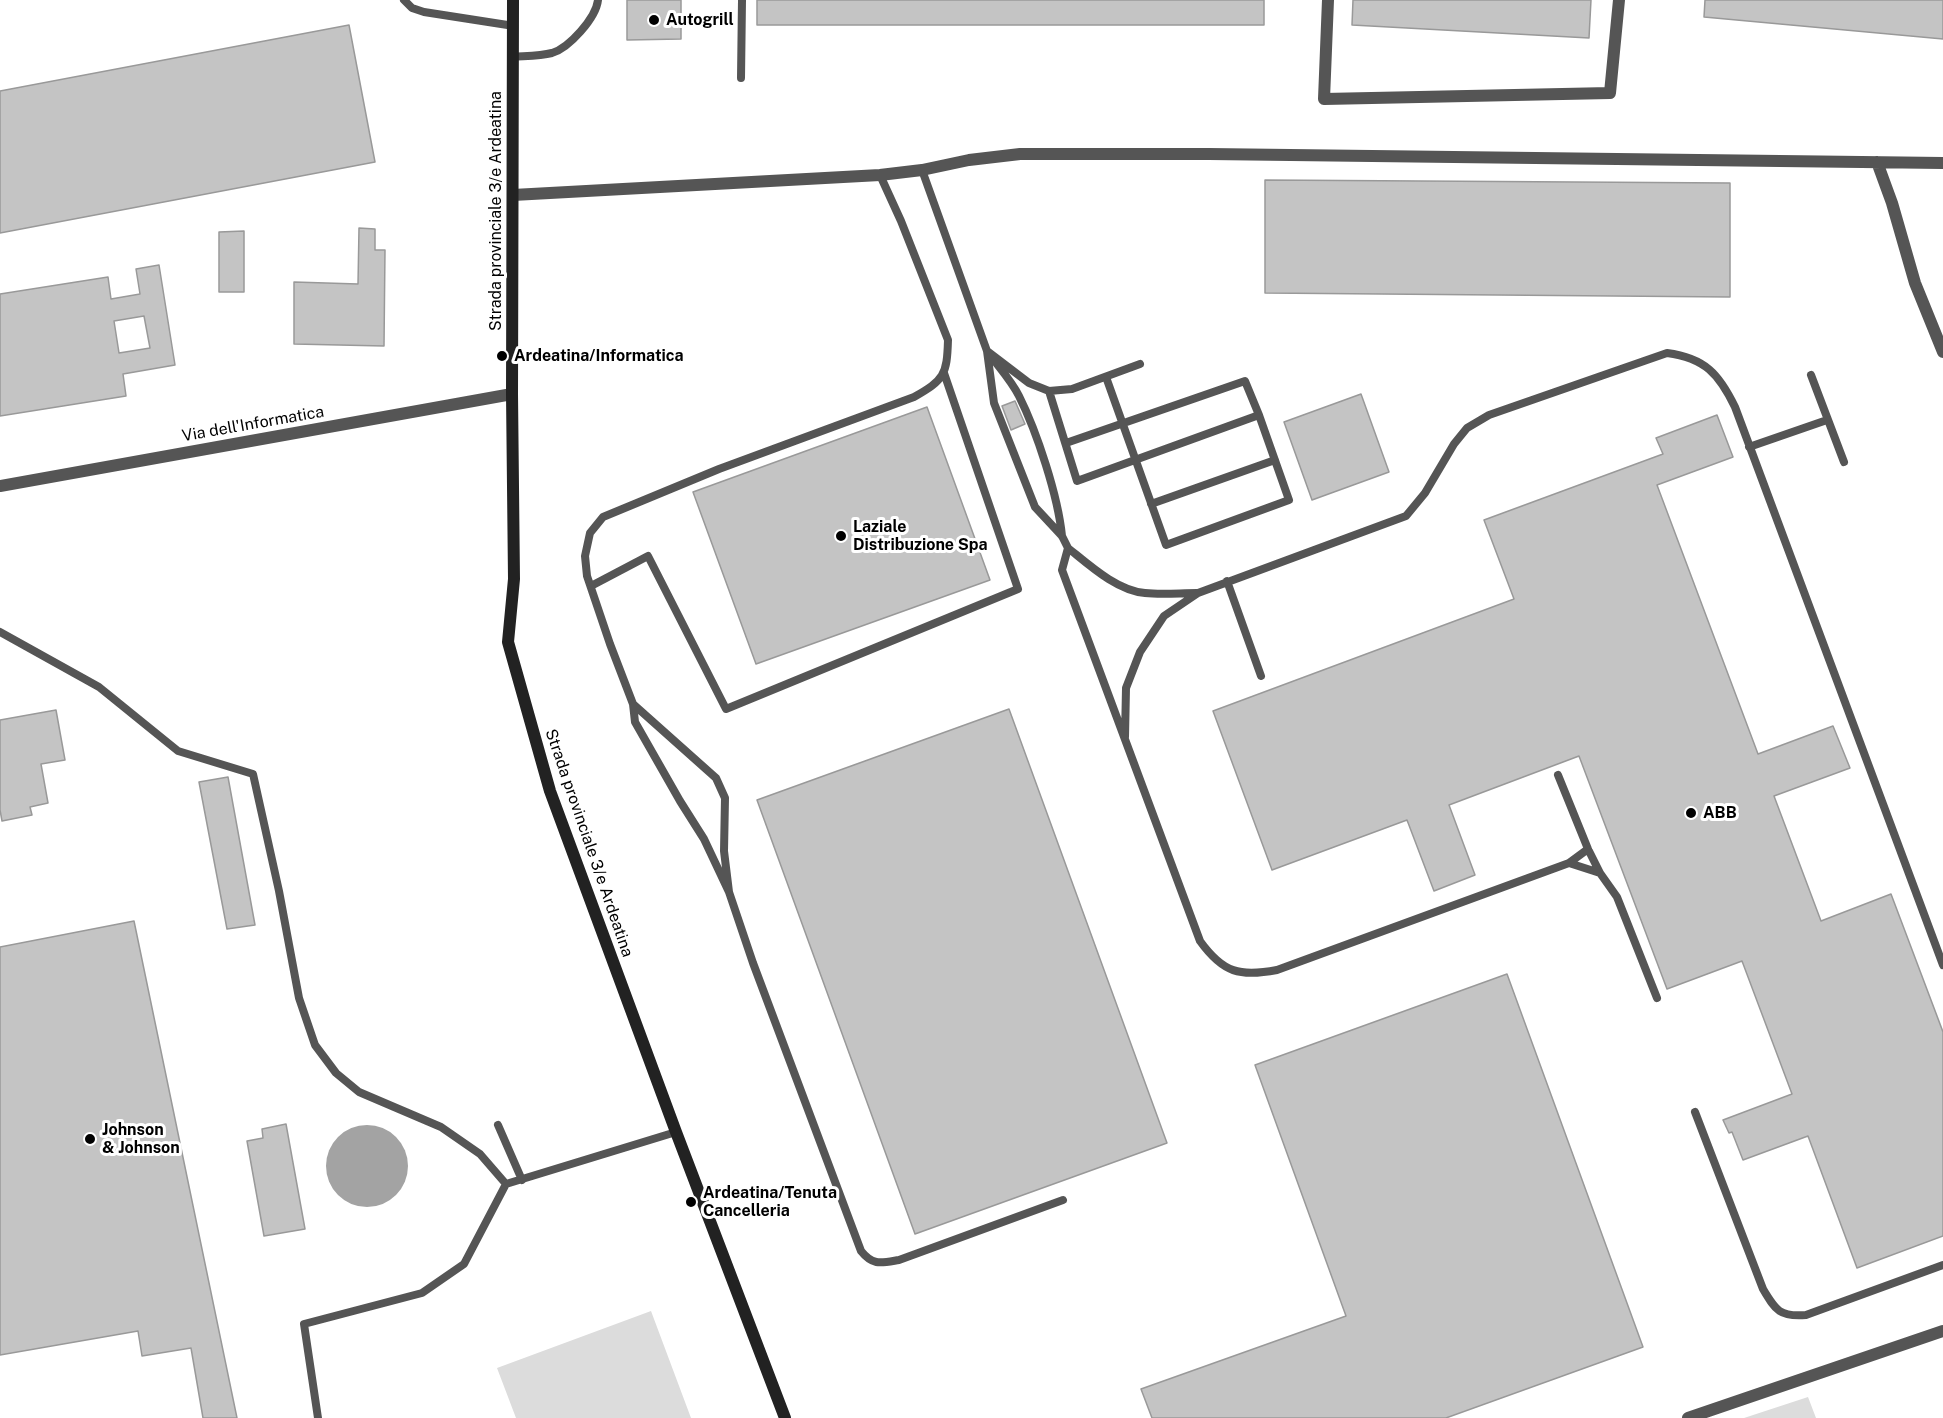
<!DOCTYPE html>
<html>
<head>
<meta charset="utf-8">
<style>
	body { margin:0 }
	canvas { display:block; background:#fff }
</style>
</head>
<body>
<canvas width="1943" height="1418"></canvas>
<script>
const c = document.querySelector('canvas').getContext('2d');
c.lineJoin = 'round';
function paint(path, color) {
  c.fillStyle = color;
  c.fill(path, 'evenodd');
}
function stroke(path, color, width, dash) {
  c.strokeStyle = color;
  c.lineWidth = width;
  c.lineCap = dash ? 'butt' : 'round';
  c.setLineDash(dash || []);
  c.stroke(path);
}
function label(font, color, halo, rows, align = 'center') {
  c.font = font + ' "Public Sans",sans-serif';
  c.lineWidth = 6;
  c.setLineDash([]);
  c.textBaseline = 'middle';
  c.strokeStyle = halo;
  c.fillStyle = color;
  for (const [text, x, y, turn = 0] of rows) {
    c.save();
    c.translate(x, y);
    c.rotate((+turn || 0) * Math.PI / 180);
    c.textAlign = isNaN(turn) ? turn : align;
    if (halo) c.strokeText(text, 0, 0);
    c.fillText(text, 0, 0);
    c.restore();
  }
}
const green = new Path2D(`
	M 651,1311 L 691,1418 L 516,1418 L 497,1368 Z
	M 1808,1397 L 1816,1418 L 1744,1418 Z`);
const water = new Path2D(`
	M326 1166a41 41 0 1 1 82 0a41 41 0 1 1-82 0Z`);
const building = new Path2D(`
	M 627,0 L 681,0 L 681,39 L 627,40 Z
	M 757,0 L 1264,0 L 1264,25 L 757,25 Z
	M 1353,0 L 1591,0 L 1589,38 L 1352,25 Z
	M 1705,0 L 1943,0 L 1943,39 L 1704,17 Z
	M 349,25 L 375,162 L 0,233 L 0,91 Z
	M 1265,180 L 1730,183 L 1730,297 L 1265,293 Z
	M 359,228 L 375,229 L 375,250 L 385,250 L 384,346 L 294,344 L 294,282 L 358,284 Z
	M 244,231 L 244,292 L 219,292 L 219,232 Z
	M 159,265 L 175,365 L 123,374 L 126,396 L 0,416 L 0,294 L 108,277 L 111,299 L 140,294 L 136,269 ZM 144,316 L 150,348 L 119,353 L 114,321 Z
	M 1361,394 L 1389,472 L 1312,500 L 1284,422 Z
	M 1015,401 L 1025,424 L 1011,430 L 1002,406 Z
	M 927,407 L 990,580 L 756,664 L 693,492 Z
	M 1717,415 L 1733,457 L 1657,485 L 1758,754 L 1833,726 L 1850,768 L 1774,796 L 1821,921 L 1891,894 L 1943,1032 L 1943,1236 L 1857,1268 L 1808,1136 L 1743,1160 L 1732,1132 L 1729,1133 L 1723,1120 L 1792,1094 L 1742,961 L 1667,989 L 1579,756 L 1449,805 L 1475,875 L 1434,891 L 1407,820 L 1272,870 L 1213,711 L 1514,599 L 1484,520 L 1663,454 L 1656,438 Z
	M 1009,709 L 1167,1143 L 915,1234 L 757,800 Z
	M 56,710 L 65,760 L 41,764 L 48,803 L 30,807 L 32,815 L 2,821 L 0,810 L 0,720 Z
	M 228,777 L 255,925 L 227,929 L 199,782 Z
	M 134,921 L 237,1418 L 203,1418 L 191,1348 L 142,1356 L 138,1331 L 0,1355 L 0,947 Z
	M 1507,974 L 1643,1347 L 1446,1418 L 1152,1418 L 1141,1389 L 1346,1316 L 1255,1065 Z
	M 286,1124 L 305,1229 L 264,1236 L 247,1141 L 263,1138 L 262,1129 Z`);
const lane = new Path2D(`
	M 404,0 L 412,8 L 424,12 L 514,26
	M 513,57 C 526,56 540,56 552,53 C 569,48 596,18 598,0
	M 741,78 L 742,0
	M 922,170 L 987,351 L 1029,383 L 1049,391 L 1072,389 L 1140,364
	M 1811,375 L 1844,462
	M 1106,377 L 1166,545 L 1289,500 L 1259,415
	M 1049,391 L 1077,481 L 1259,415 L 1245,381 L 1066,443
	M 1749,447 L 1827,420
	M 1151,504 L 1275,460
	M 1062,536 C 1058,496 1037,432 1019,396 C 1011,380 997,365 987,351 L 994,403 L 1035,507 L 1062,536 L 1068,548 L 1062,570 L 1200,941 C 1223,973 1240,977 1277,970 L 1569,863 L 1600,873 L 1617,897 L 1657,998
	M 1068,548 C 1088,564 1117,591 1145,593 C 1162,595 1180,593 1197,593
	M 1227,581 L 1261,676
	M 591,586 L 648,556 L 726,709 L 1018,589 L 944,373
	M 0,632 L 99,687 L 178,751 L 253,774 L 279,891 L 299,998 L 315,1045 L 336,1073 L 359,1092 L 441,1127 L 480,1154 L 506,1184 L 676,1132
	M 633,704 L 610,644 L 587,576 L 585,556 L 590,533 L 603,517 L 719,469 L 914,397 C 944,380 947,375 948,340 L 901,221 L 880,175
	M 1125,737 L 1126,688 L 1140,652 L 1164,616 L 1198,593 L 1406,516 L 1425,493 L 1454,444 L 1467,428 L 1489,415 L 1667,353 C 1705,358 1719,374 1735,407 L 1943,965
	M 1558,775 L 1588,849 L 1600,873
	M 1569,863 L 1588,849
	M 729,892 L 724,851 L 725,798 L 716,778 L 633,704 L 635,722 L 680,801 L 704,839 L 729,892 L 753,963 L 861,1251 C 873,1266 881,1263 899,1260 L 1063,1200
	M 1695,1112 L 1763,1289 C 1776,1311 1780,1317 1806,1315 L 1943,1265
	M 498,1125 L 522,1180
	M 318,1418 L 304,1324 L 422,1293 L 464,1264 L 506,1184`);
const street = new Path2D(`
	M 1328,0 L 1324,99 L 1610,93 L 1619,0
	M 1877,162 L 1892,203 L 1915,283 L 1943,352
	M 513,195 L 880,175 L 922,170 L 969,160 L 1020,154 L 1209,154 L 1943,163
	M 0,486 L 512,394
	M 1688,1418 L 1943,1331`);
const secondary = new Path2D(`
	M 513,0 L 512,394 L 514,579 L 508,642 L 550,791 L 676,1132 L 785,1418`);
const markers = [
	[654,20,6,"#000"],
	[502,356,6,"#000"],
	[841,536,6,"#000"],
	[1691,813,6,"#000"],
	[90,1139,6,"#000"],
	[691,1202,6,"#000"]
];
const poiNames = [
	["Autogrill",666,20],
	["Ardeatina/Informatica",514,356],
	["Laziale",853,527],
	["Distribuzione Spa",853,545],
	["ABB",1703,813],
	["Johnson",102,1130],
	["& Johnson",102,1148],
	["Ardeatina/Tenuta",703,1193],
	["Cancelleria",703,1211]
];
const streetNames = [
	["Strada provinciale 3/e Ardeatina",496,211,-90],
	["Via dell'Informatica",253,424,-10],
	["Strada provinciale 3/e Ardeatina",589,843,71]
];
paint(green, '#dcdcdc');
paint(water, '#a3a3a3');
paint(building, '#c4c4c4');
stroke(building, '#999', 1.5);
stroke(lane, '#555', 8);
stroke(street, '#555', 12);
stroke(secondary, '#222', 12);
for (const [x, y, r, color] of markers) {
  const dot = new Path2D();
  dot.arc(x, y, r, 0, 2 * Math.PI);
  c.fillStyle = color;
  c.fill(dot);
  stroke(dot, '#fff', 2);
}
label('bold 16px', '#000', '#fff', poiNames, 'left');
label('16px', '#000', '#fff', streetNames);
</script>
</body>
</html>
